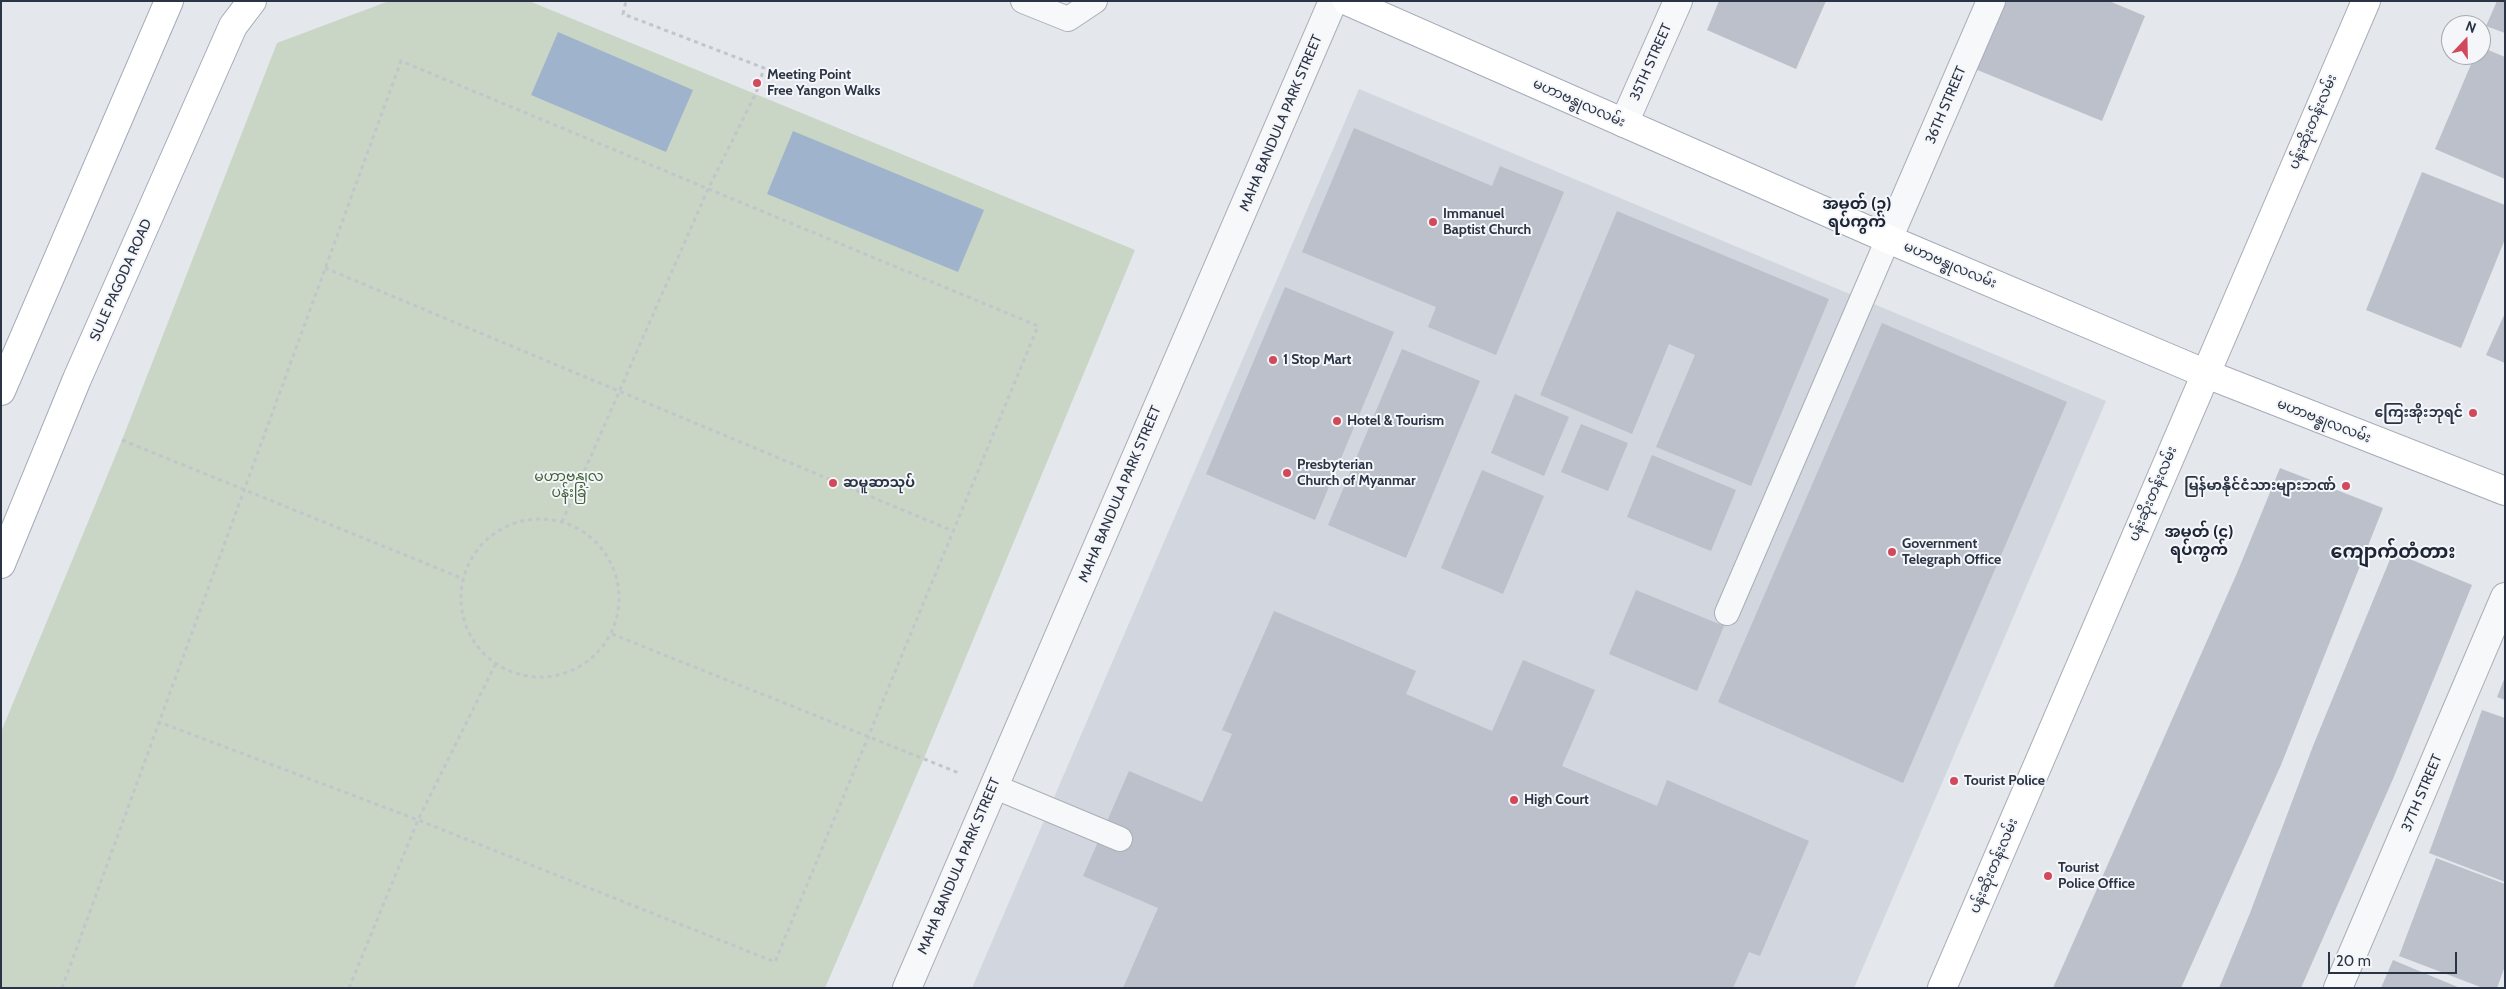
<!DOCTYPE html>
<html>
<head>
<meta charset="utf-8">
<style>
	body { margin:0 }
	#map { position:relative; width:2506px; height:989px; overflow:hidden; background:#e4e7ec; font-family:Cabin,sans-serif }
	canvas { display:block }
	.frame { position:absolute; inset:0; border:2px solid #2b3445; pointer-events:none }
	.north { position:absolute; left:2441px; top:15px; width:50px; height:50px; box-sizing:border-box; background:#f4f6f9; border:1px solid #a4a8b1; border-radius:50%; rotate:21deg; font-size:14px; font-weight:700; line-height:20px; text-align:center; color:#2b3445 }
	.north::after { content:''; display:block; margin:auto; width:18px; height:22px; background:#d1495b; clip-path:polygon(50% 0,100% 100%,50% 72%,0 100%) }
	.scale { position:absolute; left:2328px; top:952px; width:129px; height:22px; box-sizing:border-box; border:2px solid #2b3445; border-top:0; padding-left:6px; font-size:15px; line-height:18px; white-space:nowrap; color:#2b3445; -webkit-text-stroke:4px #f4f6f9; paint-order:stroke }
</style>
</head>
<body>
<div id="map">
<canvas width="2506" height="989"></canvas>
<div class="frame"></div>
<div class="north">N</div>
<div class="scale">20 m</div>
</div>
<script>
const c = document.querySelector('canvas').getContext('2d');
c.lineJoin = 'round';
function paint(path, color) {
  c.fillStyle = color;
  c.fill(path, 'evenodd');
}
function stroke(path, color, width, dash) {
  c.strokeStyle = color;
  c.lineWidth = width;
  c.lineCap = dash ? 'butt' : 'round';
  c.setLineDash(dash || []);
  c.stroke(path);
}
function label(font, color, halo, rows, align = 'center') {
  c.font = font + ' Cabin,"Noto Sans Myanmar",sans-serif';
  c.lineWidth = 4;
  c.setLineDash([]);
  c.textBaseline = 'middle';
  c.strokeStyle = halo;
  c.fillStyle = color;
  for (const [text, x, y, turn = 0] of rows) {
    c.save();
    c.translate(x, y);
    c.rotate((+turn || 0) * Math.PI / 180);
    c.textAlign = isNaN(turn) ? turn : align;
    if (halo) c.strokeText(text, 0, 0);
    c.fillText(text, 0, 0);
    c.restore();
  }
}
const built = new Path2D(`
	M 1359,89 L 2106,401 L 1854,988 L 972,988 Z`);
const green = new Path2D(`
	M 389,1 L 529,1 L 1135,250 L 924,758 L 825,988 L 1,988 L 1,732 L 122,440 L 277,43 Z`);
const water = new Path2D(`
	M 558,32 L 693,90 L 666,152 L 531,95 Z
	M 793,131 L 984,210 L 958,272 L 767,194 Z`);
const building = new Path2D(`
	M 1719,1 L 1826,1 L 1796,69 L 1707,30 Z
	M 2003,1 L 2109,1 L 2145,16 L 2102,121 L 1975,69 Z
	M 2497,1 L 2505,1 L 2505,33 L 2486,26 Z
	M 2481,47 L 2505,57 L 2505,179 L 2435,149 L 2475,55 L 2481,55 Z
	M 1354,128 L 1492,186 L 1500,166 L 1564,192 L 1496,355 L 1428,327 L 1436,307 L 1302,252 Z
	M 2422,172 L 2505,205 L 2505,239 L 2461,348 L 2366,310 Z
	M 1617,211 L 1829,299 L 1751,486 L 1656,447 L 1695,355 L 1669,344 L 1632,434 L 1540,395 Z
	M 1285,287 L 1394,332 L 1315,520 L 1206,474 Z
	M 2505,313 L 2505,363 L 2486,355 Z
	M 1882,323 L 2067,402 L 1903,783 L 1718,702 Z
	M 1402,349 L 1480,381 L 1406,558 L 1328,525 Z
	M 1515,394 L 1569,417 L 1544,476 L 1491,453 Z
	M 1581,424 L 1628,443 L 1608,491 L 1561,472 Z
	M 1652,455 L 1736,490 L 1711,551 L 1627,517 Z
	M 2280,468 L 2383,508 L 2281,765 L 2181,988 L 2053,988 L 2237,573 Z
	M 1482,470 L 1544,496 L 1503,594 L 1441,568 Z
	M 2393,552 L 2472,585 L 2393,779 L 2301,988 L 2219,988 L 2250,913 L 2313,746 Z
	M 1636,590 L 1724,626 L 1697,691 L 1609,654 Z
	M 1274,611 L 1416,671 L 1406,694 L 1492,731 L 1523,660 L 1595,690 L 1562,766 L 1657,806 L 1667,780 L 1809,841 L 1760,956 L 1749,952 L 1733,988 L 1123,988 L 1158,908 L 1083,876 L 1129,771 L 1202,802 L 1232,734 L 1222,730 Z
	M 2505,677 L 2505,700 L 2497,697 Z
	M 2482,710 L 2505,718 L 2505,882 L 2429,853 Z
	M 2436,858 L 2505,884 L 2505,966 L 2497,988 L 2483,988 L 2399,956 Z
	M 2393,960 L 2460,988 L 2381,988 Z`);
const path = new Path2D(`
	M 325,268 L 953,531
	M 122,440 L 464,579
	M461 598a79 79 0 1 1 158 0a79 79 0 1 1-158 0Z
	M 562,522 L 708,189 L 756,93 L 764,68 L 623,14 L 626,1
	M 612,634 L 959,773
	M 62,988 L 401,61 L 1038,326 L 775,962 L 418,820 L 159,722
	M 349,988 L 418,820 L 496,663`);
const service = new Path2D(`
	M 1023,1 L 1068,19 L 1095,1
	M 1727,613 L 1888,239
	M 993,786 L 1120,839`);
const minor = new Path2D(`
	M 1624,123 L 1678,1
	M 1888,239 L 1991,1
	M 907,988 L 1333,1
	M 2338,988 L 2505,597`);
const secondary = new Path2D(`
	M 1942,988 L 2366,1`);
const primary = new Path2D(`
	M 1347,1 L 1888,239 L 2204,373 L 2505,491
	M 1,391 L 169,1
	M 1,564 L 77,379 L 233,26 L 252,1`);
const markers = [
	[757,83,5,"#d1495b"],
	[1433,222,5,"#d1495b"],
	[1273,360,5,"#d1495b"],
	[2473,413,5,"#d1495b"],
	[1337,421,5,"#d1495b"],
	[1287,473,5,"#d1495b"],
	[833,483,5,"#d1495b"],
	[2346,486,5,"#d1495b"],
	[1892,552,5,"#d1495b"],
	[1954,781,5,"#d1495b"],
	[1514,800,5,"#d1495b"],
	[2048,876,5,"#d1495b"]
];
const streetNames = [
	["35TH STREET",1651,62,-66],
	["မဟာဗန္ဓုလလမ်း",1579,103,24],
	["36TH STREET",1946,105,-67],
	["ပန်းဆိုးတန်းလမ်း",2313,122,-67],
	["MAHA BANDULA PARK STREET",1281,123,-67],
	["မဟာဗန္ဓုလလမ်း",1950,265,23],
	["SULE PAGODA ROAD",121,280,-66],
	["မဟာဗန္ဓုလလမ်း",2324,421,21],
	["MAHA BANDULA PARK STREET",1120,494,-67],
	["ပန်းဆိုးတန်းလမ်း",2153,494,-67],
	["37TH STREET",2422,793,-67],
	["MAHA BANDULA PARK STREET",959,866,-67],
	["ပန်းဆိုးတန်းလမ်း",1994,866,-67]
];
const poiNames = [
	["Meeting Point",767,75],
	["Free Yangon Walks",767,91],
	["Immanuel",1443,214],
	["Baptist Church",1443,230],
	["1 Stop Mart",1283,360],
	["ကြေးအိုးဘုရင်",2463,413,"right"],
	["Hotel & Tourism",1347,421],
	["Presbyterian",1297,465],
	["Church of Myanmar",1297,481],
	["ဆမူဆာသုပ်",843,483],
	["မြန်မာနိုင်ငံသားများဘဏ်",2336,486,"right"],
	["Government",1902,544],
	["Telegraph Office",1902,560],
	["Tourist Police",1964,781],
	["High Court",1524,800],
	["Tourist",2058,868],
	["Police Office",2058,884]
];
const parkNames = [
	["မဟာဗန္ဓုလ",569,477],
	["ပန်းခြံ",569,493]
];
const quarterNames = [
	["အမှတ် (၃)",1857,204],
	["ရပ်ကွက်",1857,222],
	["အမှတ် (၄)",2199,532],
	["ရပ်ကွက်",2199,550]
];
const districtNames = [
	["ကျောက်တံတား",2393,552]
];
paint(built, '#d2d6de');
paint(green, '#c9d6c5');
paint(water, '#9fb4cc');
paint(building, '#bbc0ca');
stroke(service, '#a9aeb7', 26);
stroke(minor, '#a9aeb7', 30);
stroke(secondary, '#a9aeb7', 30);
stroke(primary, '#a3abb8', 30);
stroke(path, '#c2c5cb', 3, [4, 4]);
stroke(service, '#f7f8fa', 24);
stroke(minor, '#f7f8fa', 28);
stroke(secondary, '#fff', 28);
stroke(primary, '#fff', 28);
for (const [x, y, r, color] of markers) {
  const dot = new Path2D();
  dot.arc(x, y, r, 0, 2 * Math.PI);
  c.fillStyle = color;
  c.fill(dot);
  stroke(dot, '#f4f6f9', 2);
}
label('14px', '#2b3445', '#f4f6f9', streetNames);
label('bold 14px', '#2b3445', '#f4f6f9', poiNames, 'left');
label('14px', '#3f6138', '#f4f6f9', parkNames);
label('bold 16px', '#1d2536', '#f4f6f9', quarterNames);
label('bold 19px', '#1d2536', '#f4f6f9', districtNames);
</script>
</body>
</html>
